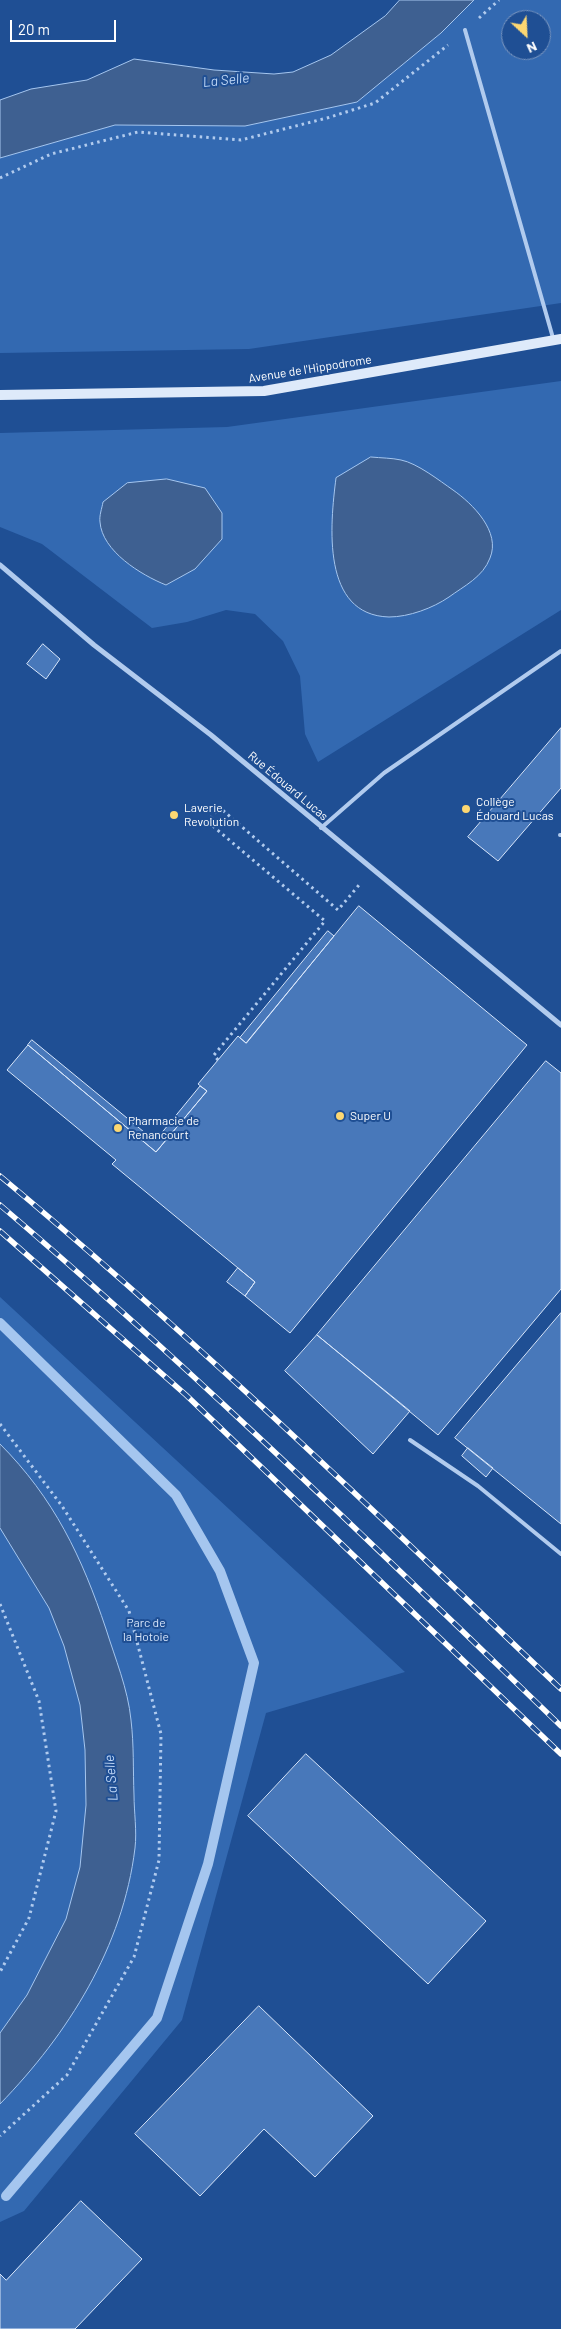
<!DOCTYPE html>
<html>
<head>
<meta charset="utf-8">
<style>
	body { margin:0 }
	#map { position:relative; width:561px; height:2329px; overflow:hidden; background:#1f4f94; font-family:Barlow,sans-serif }
	canvas { display:block }
	.north { position:absolute; left:501px; top:10px; width:50px; height:50px; box-sizing:border-box; background:#1f4f94; border:1px solid #7995bf; border-radius:50%; rotate:155deg; font-size:14px; font-weight:700; line-height:20px; text-align:center; color:#fff }
	.north::after { content:''; display:block; margin:auto; width:18px; height:22px; background:#fcd772; clip-path:polygon(50% 0,100% 100%,50% 72%,0 100%) }
	.scale { position:absolute; left:10px; top:20px; width:106px; height:22px; box-sizing:border-box; border:2px solid #fff; border-top:0; padding-left:6px; font-size:15px; line-height:18px; white-space:nowrap; color:#fff; -webkit-text-stroke:4px #1f4f94; paint-order:stroke }
</style>
</head>
<body>
<div id="map">
<canvas width="561" height="2329"></canvas>
<div class="north">N</div>
<div class="scale">20 m</div>
</div>
<script>
const c = document.querySelector('canvas').getContext('2d');
c.lineJoin = 'round';
function paint(path, color) {
  c.fillStyle = color;
  c.fill(path, 'evenodd');
}
function stroke(path, color, width, dash) {
  c.strokeStyle = color;
  c.lineWidth = width;
  c.lineCap = dash ? 'butt' : 'round';
  c.setLineDash(dash || []);
  c.stroke(path);
}
function label(font, color, halo, rows, align = 'center') {
  c.font = font + ' Barlow,sans-serif';
  c.lineWidth = 4;
  c.setLineDash([]);
  c.textBaseline = 'middle';
  c.strokeStyle = halo;
  c.fillStyle = color;
  for (const [text, x, y, turn = 0] of rows) {
    c.save();
    c.translate(x, y);
    c.rotate((+turn || 0) * Math.PI / 180);
    c.textAlign = isNaN(turn) ? turn : align;
    if (halo) c.strokeText(text, 0, 0);
    c.fillText(text, 0, 0);
    c.restore();
  }
}
const green = new Path2D(`
	M 474,0 L 561,0 L 561,303 L 249,349 L 0,353 L 0,158 L 115,125 L 245,126 L 357,102 L 441,33 ZM 511,20 L 541,20 L 541,50 L 511,50 Z
	M 561,381 L 561,610 L 318,762 L 305,734 L 300,676 L 283,641 L 255,614 L 226,610 L 187,622 L 152,628 L 42,544 L 0,527 L 0,433 L 227,427 Z
	M 0,1297 L 405,1672 L 266,1713 L 182,2020 L 24,2211 L 0,2222 Z`);
const water = new Path2D(`
	M 400,0 L 474,0 L 441,33 L 357,102 L 245,126 L 115,125 L 0,158 L 0,100 L 31,89 L 87,80 L 134,59 L 214,70 L 274,74 L 293,72 L 331,55 L 385,16 Z
	M 371,457 C 381,458 392,458 401,460 C 417,463 440,481 453,490 C 473,504 501,532 490,558 C 483,577 464,586 449,597 C 433,608 409,617 389,617 C 321,615 330,525 336,478 Z
	M 167,479 L 205,488 L 222,513 L 222,539 L 195,569 L 166,585 C 141,575 102,551 100,522 C 99,516 102,508 103,502 L 127,483 Z
	M 0,1444 C 54,1498 82,1557 106,1629 C 115,1658 128,1689 131,1720 C 134,1745 133,1770 134,1795 C 134,1812 137,1831 135,1848 C 123,1947 68,2034 0,2104 L 0,2033 L 27,1995 L 66,1919 L 80,1867 L 86,1805 L 85,1750 L 80,1705 L 64,1646 L 49,1608 L 0,1528 Z`);
const stream = new Path2D(`
	M 0,1323 L 176,1495 L 220,1571 L 254,1663 L 208,1864 L 157,2018 L 6,2196`);
const building = new Path2D(`
	M 43,644 L 60,659 L 46,679 L 27,664 Z
	M 561,728 L 561,788 L 498,861 L 468,837 Z
	M 359,906 L 527,1045 L 290,1333 L 245,1296 L 255,1282 L 112,1164 L 116,1160 L 7,1070 L 28,1045 L 156,1152 L 207,1091 L 198,1084 L 238,1036 L 246,1043 Z
	M 328,931 L 334,936 L 246,1043 L 240,1038 Z
	M 32,1040 L 155,1141 L 200,1086 L 207,1091 L 156,1152 L 28,1045 Z
	M 546,1061 L 561,1073 L 561,1289 L 438,1435 L 317,1335 Z
	M 238,1268 L 255,1282 L 245,1296 L 227,1282 Z
	M 561,1313 L 561,1524 L 455,1438 Z
	M 317,1335 L 410,1411 L 373,1454 L 285,1371 Z
	M 468,1448 L 493,1468 L 486,1477 L 462,1456 Z
	M 306,1754 L 486,1921 L 428,1984 L 248,1816 Z
	M 259,2006 L 373,2116 L 315,2177 L 264,2129 L 200,2196 L 135,2134 Z
	M 81,2201 L 142,2259 L 75,2329 L 0,2329 L 0,2274 L 6,2280 Z`);
const path = new Path2D(`
	M 479,18 L 499,0
	M 0,178 L 51,154 L 138,132 L 241,140 L 327,118 L 375,103 L 448,45
	M 218,1060 L 214,1055 L 325,921 L 208,822 L 219,807 L 338,910 L 359,885
	M 0,1424 L 62,1506 L 129,1611 L 161,1734 L 159,1860 L 134,1957 L 67,2075 L 0,2136
	M 0,1604 L 39,1701 L 56,1811 L 29,1918 L 0,1972`);
const service = new Path2D(`
	M 465,30 L 553,338
	M 321,828 L 384,773 L 561,651
	M 560,835 L 561,835
	M 410,1440 L 478,1486 L 561,1554`);
const minor = new Path2D(`
	M 0,565 L 94,645 L 211,735 L 561,1025`);
const secondary = new Path2D(`
	M 0,395 L 264,391 L 561,339`);
const rail = new Path2D(`
	M 0,1176 C 195,1338 377,1514 561,1689
	M 0,1205 C 195,1371 377,1549 561,1726
	M 0,1231 L 186,1395 L 561,1754`);
const markers = [
	[466,809,5,"#fcd772"],
	[174,815,5,"#fcd772"],
	[340,1116,5,"#fcd772"],
	[118,1128,5,"#fcd772"]
];
const streetNames = [
	["Avenue de l'Hippodrome",310,369,-9],
	["Rue Édouard Lucas",288,786,40]
];
const poiNames = [
	["Collège",476,802],
	["Édouard Lucas",476,816],
	["Laverie",184,808],
	["Revolution",184,822],
	["Super U",350,1116],
	["Pharmacie de",128,1121],
	["Renancourt",128,1135]
];
const parkNames = [
	["Parc de",146,1623],
	["la Hotoie",146,1637]
];
const waterNames = [
	["La Selle",226,80,-6],
	["La Selle",111,1778,-95]
];
paint(green, '#3369b1');
paint(water, '#3e6091');
stroke(water, '#a5c6ef', 1);
stroke(stream, '#a5c6ef', 10);
paint(building, '#4878ba');
stroke(building, '#d8e6fa', 1);
stroke(path, '#b1cbee', 3, [2.5, 4]);
stroke(service, '#b1cbee', 4);
stroke(minor, '#b1cbee', 5);
stroke(secondary, '#deeafa', 10);
stroke(rail, '#fff', 5.5);
stroke(rail, '#1f4f94', 4, [11]);
for (const [x, y, r, color] of markers) {
  const dot = new Path2D();
  dot.arc(x, y, r, 0, 2 * Math.PI);
  c.fillStyle = color;
  c.fill(dot);
  stroke(dot, '#1f4f94', 2);
}
label('12px', '#fff', '#1f4f94', streetNames);
label('12px', '#fff', '#1f4f94', poiNames, 'left');
label('12px', '#d8e6fa', '#1f4f94', parkNames);
label('italic 14px', '#bed6f5', '#1f4f94', waterNames);
</script>
</body>
</html>
